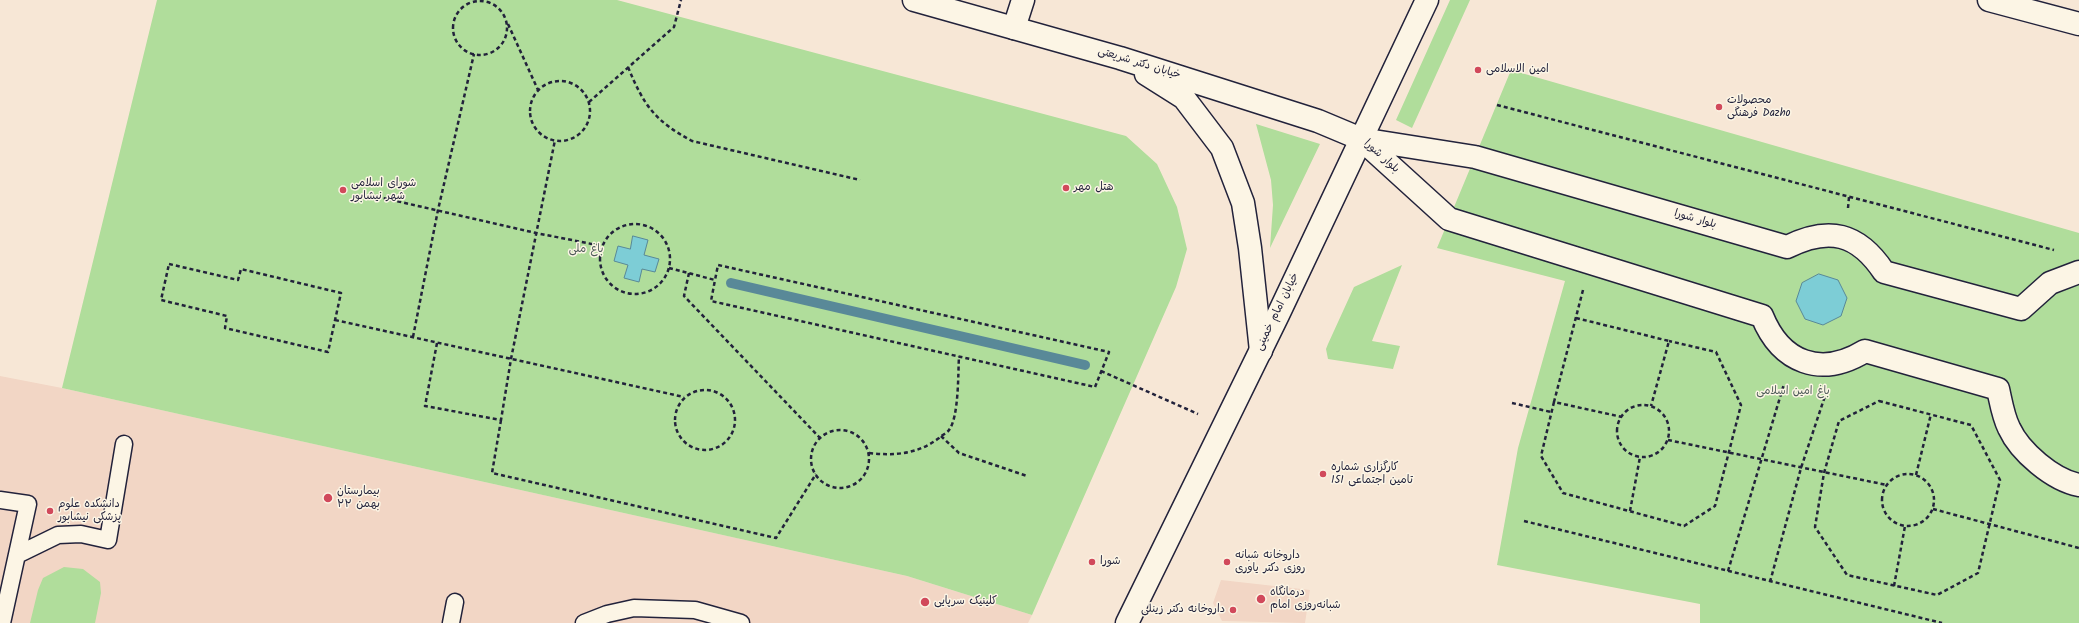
<!DOCTYPE html>
<html>
<head>
<meta charset="utf-8">
<style>
	body { margin:0 }
	canvas { display:block; background:#f7e7d6 }
</style>
</head>
<body>
<canvas width="2079" height="623"></canvas>
<script>
const c = document.querySelector('canvas').getContext('2d');
c.lineJoin = 'round';
function paint(path, color) {
  c.fillStyle = color;
  c.fill(path, 'evenodd');
}
function stroke(path, color, width, dash) {
  c.strokeStyle = color;
  c.lineWidth = width;
  c.lineCap = dash ? 'butt' : 'round';
  c.setLineDash(dash || []);
  c.stroke(path);
}
function label(font, color, halo, rows, align = 'center') {
  c.font = font + ' Kalam,"Playpen Sans Arabic",sans-serif';
  c.lineWidth = 3;
  c.setLineDash([]);
  c.textBaseline = 'middle';
  c.strokeStyle = halo;
  c.fillStyle = color;
  for (const [text, x, y, turn = 0] of rows) {
    c.save();
    c.translate(x, y);
    c.rotate((+turn || 0) * Math.PI / 180);
    c.textAlign = isNaN(turn) ? turn : align;
    if (halo) c.strokeText(text, 0, 0);
    c.fillText(text, 0, 0);
    c.restore();
  }
}
const built = new Path2D(`
	M 0,376 L 62,388 L 907,576 L 1032,615 L 1028,623 L 0,623 Z
	M 1221,580 L 1310,590 L 1305,623 L 1222,621 L 1213,603 Z`);
const green = new Path2D(`
	M 157,0 L 617,0 L 1126,136 L 1157,164 L 1177,207 L 1187,249 L 1176,287 L 1032,615 L 907,576 L 62,388 Z
	M 1450,0 L 1470,0 L 1412,128 L 1396,120 Z
	M 1511,70 L 2079,233 L 2079,623 L 1700,623 L 1700,604 L 1497,565 L 1518,448 L 1565,281 L 1437,248 Z
	M 1256,124 L 1320,144 L 1270,248 L 1273,205 L 1271,180 Z
	M 1402,265 L 1372,341 L 1400,346 L 1393,369 L 1328,359 L 1326,349 L 1328,344 L 1354,287 Z
	M 64,567 L 83,569 L 100,582 L 101,593 L 95,623 L 30,623 L 38,590 L 43,578 Z`);
const water = new Path2D(`
	M 633,236 L 648,240 L 644,255 L 659,259 L 655,272 L 642,269 L 639,282 L 624,278 L 628,265 L 614,261 L 618,246 L 630,249 Z
	M 1819,274 L 1838,280 L 1847,298 L 1841,316 L 1823,325 L 1805,319 L 1796,301 L 1802,283 Z`);
const stream = new Path2D(`
	M 731,283 L 1085,365`);
const path = new Path2D(`
	M453 28a27 27 0 1 1 54 0a27 27 0 1 1-54 0Z
	M 508,24 L 538,90
	M 628,67 C 644,106 655,121 692,141 L 860,180
	M530 111a30 30 0 1 1 60 0a30 30 0 1 1-60 0Z
	M 589,102 L 674,27 L 681,0
	M 1497,105 L 2054,250
	M 370,195 L 536,233 L 602,246
	M 1848,208 L 1849,197
	M600 259a35 35 0 1 1 70 0a35 35 0 1 1-70 0Z
	M 169,264 L 238,280 L 241,269 L 341,293 L 328,352 L 225,328 L 227,316 L 161,300 Z
	M 669,268 L 715,280 L 718,265 L 1109,352 L 1095,387 L 711,301 L 715,280
	M 689,273 L 684,296 L 820,438
	M 1583,290 L 1554,402 L 1622,417
	M 1576,318 L 1669,341 L 1651,406
	M 335,320 L 684,397
	M 413,337 L 438,210 L 474,54
	M 437,343 L 425,406 L 501,420 L 511,359 L 555,140
	M 1101,371 L 1198,414
	M675 420a30 30 0 1 1 60 0a30 30 0 1 1-60 0Z
	M 1879,401 L 1971,425 L 2000,480 L 1978,573 L 1937,595 L 1847,575 L 1815,527 L 1824,473 L 1839,421 Z
	M 1554,402 L 1541,456 L 1563,493 L 1684,526 L 1715,506 L 1741,405 L 1716,352 L 1669,341
	M 1512,403 L 1551,412
	M1617 431a26 26 0 1 1 52 0a26 26 0 1 1-52 0Z
	M 501,420 L 492,473 L 776,538 L 816,474
	M811 459a29 29 0 1 1 58 0a29 29 0 1 1-58 0Z
	M 941,436 L 959,453 L 1027,476
	M 1668,440 L 1887,485
	M 869,453 C 895,456 918,454 939,438 C 942,435 947,433 949,430 C 959,417 958,373 959,356
	M1882 500a26 26 0 1 1 52 0a26 26 0 1 1-52 0Z
	M 1916,475 L 1931,414
	M 1933,509 L 2079,548
	M 1630,511 L 1640,457
	M 1524,521 L 1942,623
	M 1728,571 L 1784,384
	M 1770,582 L 1801,468 L 1826,393
	M 1894,586 L 1905,526`);
const service = new Path2D(`
	M 0,500 L 28,504 L 2,623
	M 17,555 L 58,535 L 81,534 L 108,540 L 124,444
	M 451,623 L 455,602
	M 584,623 L 607,614 L 634,608 L 695,610 L 741,623`);
const minor = new Path2D(`
	M 1014,28 L 1023,0`);
const tertiary = new Path2D(`
	M 1989,0 L 2079,24`);
const secondary = new Path2D(`
	M 914,0 L 1120,58 L 1318,121 L 1361,139 L 1475,157 L 1787,247 C 1829,226 1858,233 1884,272 L 2021,309 L 2050,283 L 2079,272
	M 1146,74 L 1184,98 L 1222,148 L 1243,203 L 1250,248 L 1261,351
	M 1361,139 L 1449,219 L 1762,316 C 1781,363 1821,378 1865,351 L 1998,389 C 2001,402 2003,416 2009,428 C 2020,452 2053,480 2079,485`);
const primary = new Path2D(`
	M 1127,623 L 1278,315 L 1427,0`);
const markers = [
	[1478,70,4,"#d1495b"],
	[1719,107,4,"#d1495b"],
	[1066,188,4,"#d1495b"],
	[343,190,4,"#d1495b"],
	[1323,474,4,"#d1495b"],
	[328,498,5,"#d1495b"],
	[50,511,4,"#d1495b"],
	[1092,562,4,"#d1495b"],
	[1227,562,4,"#d1495b"],
	[1261,599,5,"#d1495b"],
	[925,602,5,"#d1495b"],
	[1233,610,4,"#d1495b"]
];
const streetNames = [
	["خیابان دکتر شریعتی",1139,64,17],
	["بلوار شورا",1381,157,42],
	["بلوار شورا",1695,220,16],
	["خیابان امام خمینی",1278,312,-64]
];
const poiNames = [
	["امین الاسلامی",1486,70],
	["محصولات",1727,101],
	["فرهنگی Dazho",1727,114],
	["شورای اسلامی",351,184],
	["شهر نیشابور",351,197],
	["هتل مهر",1074,188],
	["کارگزاری شماره",1331,468],
	["151 تامین اجتماعی",1331,481],
	["بیمارستان",337,492],
	["۲۲ بهمن",337,505],
	["دانشکده علوم",58,505],
	["پزشکی نیشابور",58,518],
	["داروخانه شبانه",1235,556],
	["روزی دکتر یاوری",1235,569],
	["شورا",1100,562],
	["درمانگاه",1270,593],
	["شبانه‌روزی امام",1270,606],
	["کلینیک سرپایی",934,602],
	["داروخانه دکتر زینلی",1225,610,"right"]
];
const parkNames = [
	["باغ ملی",586,250],
	["باغ امین اسلامی",1793,392]
];
paint(built, '#f2d6c5');
paint(green, '#b0dd9b');
paint(water, '#7dcdd6');
stroke(water, '#598998', 1);
stroke(stream, '#598998', 10);
stroke(service, '#22223b', 19);
stroke(minor, '#22223b', 25);
stroke(tertiary, '#22223b', 25);
stroke(secondary, '#22223b', 25);
stroke(primary, '#22223b', 25);
stroke(path, '#22223b', 2.5, [4, 3]);
stroke(service, '#fcf5e5', 16);
stroke(minor, '#fcf5e5', 22);
stroke(tertiary, '#fcf5e5', 22);
stroke(secondary, '#fcf5e5', 22);
stroke(primary, '#fcf5e5', 22);
for (const [x, y, r, color] of markers) {
  const dot = new Path2D();
  dot.arc(x, y, r, 0, 2 * Math.PI);
  c.fillStyle = color;
  c.fill(dot);
  stroke(dot, '#fcf5e5', 1.5);
}
label('11px', '#22223b', '#fcf5e5', streetNames);
label('11px', '#22223b', '#fcf5e5', poiNames, 'left');
label('11px', '#4d5a58', '#fcf5e5', parkNames);
</script>
</body>
</html>
